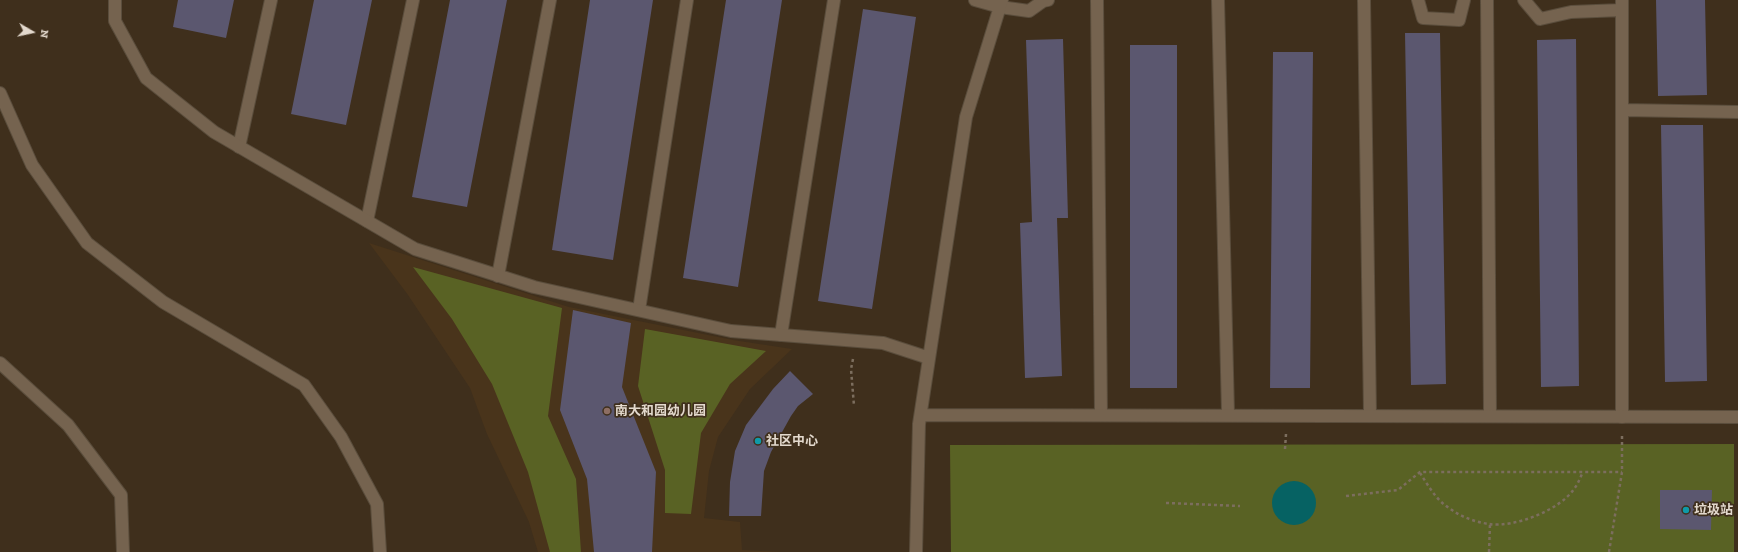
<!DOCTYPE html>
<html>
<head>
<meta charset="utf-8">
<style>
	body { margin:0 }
	#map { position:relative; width:1738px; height:552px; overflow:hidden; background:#3f2f1c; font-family:"Zilla Slab",serif }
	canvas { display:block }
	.north { position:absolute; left:12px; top:12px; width:40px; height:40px; -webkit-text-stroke:3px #3f2f1c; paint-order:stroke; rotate:99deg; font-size:11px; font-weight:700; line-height:16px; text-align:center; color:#e3d9cd }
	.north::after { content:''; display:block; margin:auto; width:14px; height:18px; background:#e3d9cd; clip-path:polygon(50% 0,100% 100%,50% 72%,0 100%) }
</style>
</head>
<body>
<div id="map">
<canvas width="1738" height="552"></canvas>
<div class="north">N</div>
</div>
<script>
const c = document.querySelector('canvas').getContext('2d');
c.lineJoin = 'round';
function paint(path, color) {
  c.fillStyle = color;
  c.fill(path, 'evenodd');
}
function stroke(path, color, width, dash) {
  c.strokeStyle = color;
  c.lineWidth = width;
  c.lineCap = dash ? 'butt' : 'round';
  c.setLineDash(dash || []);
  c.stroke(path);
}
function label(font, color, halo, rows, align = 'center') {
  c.font = font + ' "Zilla Slab","Noto Sans SC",serif';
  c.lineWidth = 3.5;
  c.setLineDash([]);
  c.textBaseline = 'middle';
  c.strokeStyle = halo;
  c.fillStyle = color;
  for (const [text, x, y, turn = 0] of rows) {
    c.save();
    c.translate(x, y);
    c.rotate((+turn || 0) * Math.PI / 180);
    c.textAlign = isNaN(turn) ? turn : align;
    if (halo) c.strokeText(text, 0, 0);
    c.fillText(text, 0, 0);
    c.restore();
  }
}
const built = new Path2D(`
	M 369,243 L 569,307 L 733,340 L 792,349 L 750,389 L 718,437 L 709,471 L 704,518 L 740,522 L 742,550 L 781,552 L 538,552 L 529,522 L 487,434 L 470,388 L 408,295 Z`);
const green = new Path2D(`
	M 413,267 L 562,308 L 548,416 L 576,479 L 581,552 L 550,552 L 528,472 L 492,384 L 452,319 Z
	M 645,329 L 766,351 L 730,384 L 701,433 L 691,514 L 665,513 L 665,470 L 638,386 Z
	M 1734,444 L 1734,552 L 951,552 L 950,445 Z`);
const water = new Path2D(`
	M1272 503a22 22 0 1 1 44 0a22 22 0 1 1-44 0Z`);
const building = new Path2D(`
	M 178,0 L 234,0 L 226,38 L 173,27 Z
	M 314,0 L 372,0 L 346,125 L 291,114 Z
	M 450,0 L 507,0 L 467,207 L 412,197 Z
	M 590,0 L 653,0 L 613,260 L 552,250 Z
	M 726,0 L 782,0 L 738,287 L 683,278 Z
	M 1656,0 L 1705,0 L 1707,95 L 1658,96 Z
	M 863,9 L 916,17 L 872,309 L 818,301 Z
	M 1405,33 L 1440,33 L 1446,384 L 1411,385 Z
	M 1063,39 L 1068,218 L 1057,218 L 1062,376 L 1025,378 L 1020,223 L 1032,222 L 1026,40 Z
	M 1576,39 L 1579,386 L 1541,387 L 1537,40 Z
	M 1130,45 L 1177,45 L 1177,388 L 1130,388 Z
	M 1273,52 L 1313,52 L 1310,388 L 1270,388 Z
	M 1661,125 L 1703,125 L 1707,381 L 1665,382 Z
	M 573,310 L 631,323 L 622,387 L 656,472 L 652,552 L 594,552 L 587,479 L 560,410 Z
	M 790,371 L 813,394 L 798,406 L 791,416 L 771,452 L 764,471 L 761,516 L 729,516 L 730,482 L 735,451 L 746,425 L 773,389 Z
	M 1660,490 L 1712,490 L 1711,530 L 1660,529 Z`);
const path = new Path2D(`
	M 853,359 L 851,369 L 854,406
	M 1285,449 L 1286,434
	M 1420,473 C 1428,485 1436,500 1449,508 C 1461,517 1475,522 1489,524 C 1514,528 1560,510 1574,489 C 1578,484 1580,478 1583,472
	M 1346,496 L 1398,490 L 1420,472 L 1622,472
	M 1166,503 L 1240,506
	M 1489,552 L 1490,524
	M 1609,552 L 1622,472 L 1622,435`);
const pedestrian = new Path2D(`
	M 1097,0 L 1101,415
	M 1218,0 L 1228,413 L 1226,415
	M 1364,0 L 1370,414 L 1368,416
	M 1418,0 L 1423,18 L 1459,20 L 1464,0
	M 1487,0 L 1490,414 L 1488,416
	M 1524,0 L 1540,19 L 1571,12 L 1622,10
	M 1622,0 L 1622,417
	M 1000,7 L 1029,11 L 1043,1 L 1048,0
	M 1622,110 L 1738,112
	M 239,147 L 271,0
	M 367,221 L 413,0
	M 498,276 L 550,0
	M 639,310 L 687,0
	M 781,335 L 834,0`);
const minor = new Path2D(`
	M 115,0 L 115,21 L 146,78 L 214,132 L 415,249 L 534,287 L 731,331 L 883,343 L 929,358
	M 975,0 L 1000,7
	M 0,93 L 32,165 L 87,243 L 163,302 L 304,385 L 341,437 L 377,504 L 380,552
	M 0,363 L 68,425 L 121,495 L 123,552
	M 921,415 L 1738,417
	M 916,552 L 919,424 L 966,117 L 1002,0`);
const markers = [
	[607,411,4,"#8d6e63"],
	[758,441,4,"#0f9aa8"],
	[1686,510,4,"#0f9aa8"]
];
const poiNames = [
	["南大和园幼儿园",615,411],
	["社区中心",766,441],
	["垃圾站",1694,510]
];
paint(built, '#49341b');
paint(green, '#596224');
paint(water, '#066263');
paint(building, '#5b576f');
stroke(pedestrian, '#5a4d3c', 14);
stroke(minor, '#5a4d3c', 14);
stroke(path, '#7c6e5e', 2.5, [3, 3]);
stroke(pedestrian, '#75634f', 12);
stroke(minor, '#75634f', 12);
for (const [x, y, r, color] of markers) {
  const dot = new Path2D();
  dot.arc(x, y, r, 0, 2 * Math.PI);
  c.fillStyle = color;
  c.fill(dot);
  stroke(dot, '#3f2f1c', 1.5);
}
label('bold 13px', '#e3d9cd', '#3f2f1c', poiNames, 'left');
</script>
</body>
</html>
